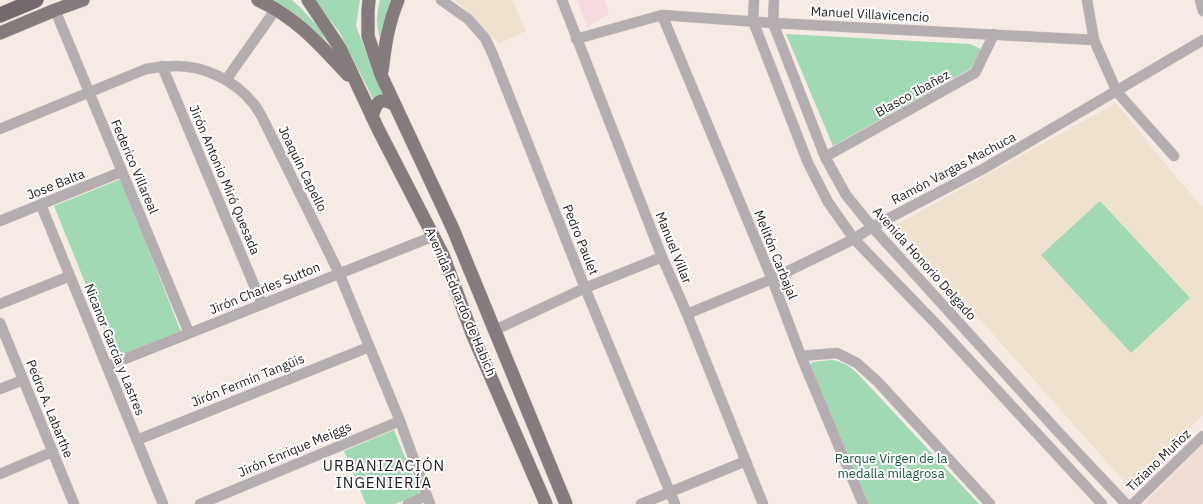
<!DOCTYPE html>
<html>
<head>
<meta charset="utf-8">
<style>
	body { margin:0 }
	canvas { display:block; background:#f6eae5 }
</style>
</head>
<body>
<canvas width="1203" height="504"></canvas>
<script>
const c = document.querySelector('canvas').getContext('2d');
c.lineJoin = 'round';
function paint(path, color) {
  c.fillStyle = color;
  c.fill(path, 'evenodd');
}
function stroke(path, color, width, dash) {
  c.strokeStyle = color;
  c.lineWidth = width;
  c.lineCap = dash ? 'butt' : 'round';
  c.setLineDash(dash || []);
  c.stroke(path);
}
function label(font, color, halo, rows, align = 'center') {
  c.font = font + ' "IBM Plex Sans",sans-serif';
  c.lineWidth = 4;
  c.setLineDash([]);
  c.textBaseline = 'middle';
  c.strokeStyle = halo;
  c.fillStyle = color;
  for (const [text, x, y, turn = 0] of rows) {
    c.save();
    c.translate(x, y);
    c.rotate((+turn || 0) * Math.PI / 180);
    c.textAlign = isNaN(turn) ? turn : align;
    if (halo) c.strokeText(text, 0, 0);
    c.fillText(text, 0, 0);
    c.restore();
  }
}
const built = new Path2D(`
	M 1203,445 L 1203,504 L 1145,504 L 1144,503 Z`);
const industrial = new Path2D(`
	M 577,0 L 605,0 L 609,14 L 587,27 Z`);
const education = new Path2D(`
	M 455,0 L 512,0 L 526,31 L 499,43 Z
	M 1116,103 L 1181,183 L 1203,207 L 1203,415 L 1129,487 L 896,225 Z`);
const green = new Path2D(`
	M 265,0 L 292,0 L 300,7 L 320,29 L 333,57 Z
	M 315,0 L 360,0 L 356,26 L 383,96 L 375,103 L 340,33 Z
	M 380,0 L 390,0 L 380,39 C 376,23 376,16 380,0 Z
	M 786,34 L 970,44 L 983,50 L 970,69 L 833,146 Z
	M 121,179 L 181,332 L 116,359 L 54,206 Z
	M 1100,201 L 1190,298 L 1131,353 L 1041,255 Z
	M 832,360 C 843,362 850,366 858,374 L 979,504 L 866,504 L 809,368 L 812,362 Z
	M 394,430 L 420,494 L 395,504 L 366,504 L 344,451 Z`);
const minor = new Path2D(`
	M 441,0 L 468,19 L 485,38 L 493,55 L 585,288 L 675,504
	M 562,0 L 662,257 L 687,314 L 763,504
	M 754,0 L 753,21 L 808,163 L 828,202 L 854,239 L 938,326 L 1102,504
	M 774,0 L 773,23 L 825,157 L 846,195 L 872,227 L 1061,435 L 1126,504
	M 1087,0 L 1094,40 L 1117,92 L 1174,156
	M 1200,0 L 1203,11
	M 55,10 L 189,333
	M 662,15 L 772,279 L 801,356 L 863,504
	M 576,39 L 662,15 L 773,23 L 1094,40
	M 162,66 L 262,304
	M 226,80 L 276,9
	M 0,129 L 146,69 C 156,67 166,66 176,66 C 204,66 234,80 252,102 C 256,106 259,112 262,117 L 339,273 L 400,421 L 430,504
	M 825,157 L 975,73 L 994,34
	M 41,205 L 163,504
	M 0,221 L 121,172
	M 0,304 L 70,276
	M 687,314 L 772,279 L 854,239 L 872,227 L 983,169 L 1203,40
	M 0,323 L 74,504
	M 495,330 L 585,288 L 662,257
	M 801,356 L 837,353 L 857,363 L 878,382 L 990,504
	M 107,366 L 434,236
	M 0,389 L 23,380
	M 137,440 L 369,347
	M 0,474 L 52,452
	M 200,504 L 400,421
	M 408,504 L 426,496
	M 641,504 L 746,461
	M 1133,504 L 1203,436`);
const major = new Path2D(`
	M 258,0 C 296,17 320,45 348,75
	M 308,0 L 340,48 L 378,129 L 443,255 L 473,336 L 546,504
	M 369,0 L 368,11 L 368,36 L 381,75 L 453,229 L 566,504
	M 0,33 L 55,10 L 83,0
	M 382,71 C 385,46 388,24 398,0
	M 372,117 C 376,102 380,96 395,105`);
const highway = new Path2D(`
	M 0,15 L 36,0`);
const streetNames = [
	["Manuel Villavicencio",870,15,3],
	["Blasco Ibañez",913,94,-29],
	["Federico Villareal",134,167,67],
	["Joaquín Capello",302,169,64],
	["Ramón Vargas Machuca",954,169,-28],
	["Jirón Antonio Miró Quesada",224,180,67],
	["Jose Balta",56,185,-22],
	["Pedro Paulet",580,240,68],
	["Manuel Villar",673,248,68],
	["Melitón Carbajal",775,255,68],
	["Avenida Honorio Delgado",924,264,48],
	["Jirón Charles Sutton",265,289,-22],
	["Avenida Eduardo de Habich",460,302,67],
	["Nicanor García y Lastres",114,350,68],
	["Jirón Fermín Tangüis",248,381,-22],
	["Pedro A. Labarthe",49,409,68],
	["Jirón Enrique Meiggs",295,450,-23],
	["Tiziano Muñoz",1159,461,-44]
];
const parkNames = [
	["Parque Virgen de la",891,459],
	["medalla milagrosa",891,474]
];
const quarterNames = [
	["URBANIZACIÓN",384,467],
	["INGENIERÍA",384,484]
];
paint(built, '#f1ddd5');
paint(industrial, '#f5dbe0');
paint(education, '#eee1cd');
paint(green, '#a0d9b3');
stroke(minor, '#cfc5c0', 11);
stroke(major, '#cfc5c0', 14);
stroke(highway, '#cfc5c0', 16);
stroke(minor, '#b4aeb0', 10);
stroke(major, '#847b7d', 13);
stroke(highway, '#73686b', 15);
label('13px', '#201b1a', '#fff', streetNames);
label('13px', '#185734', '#fff', parkNames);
c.letterSpacing = '1px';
label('15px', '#201b1a', '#fff', quarterNames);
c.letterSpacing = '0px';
</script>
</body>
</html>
